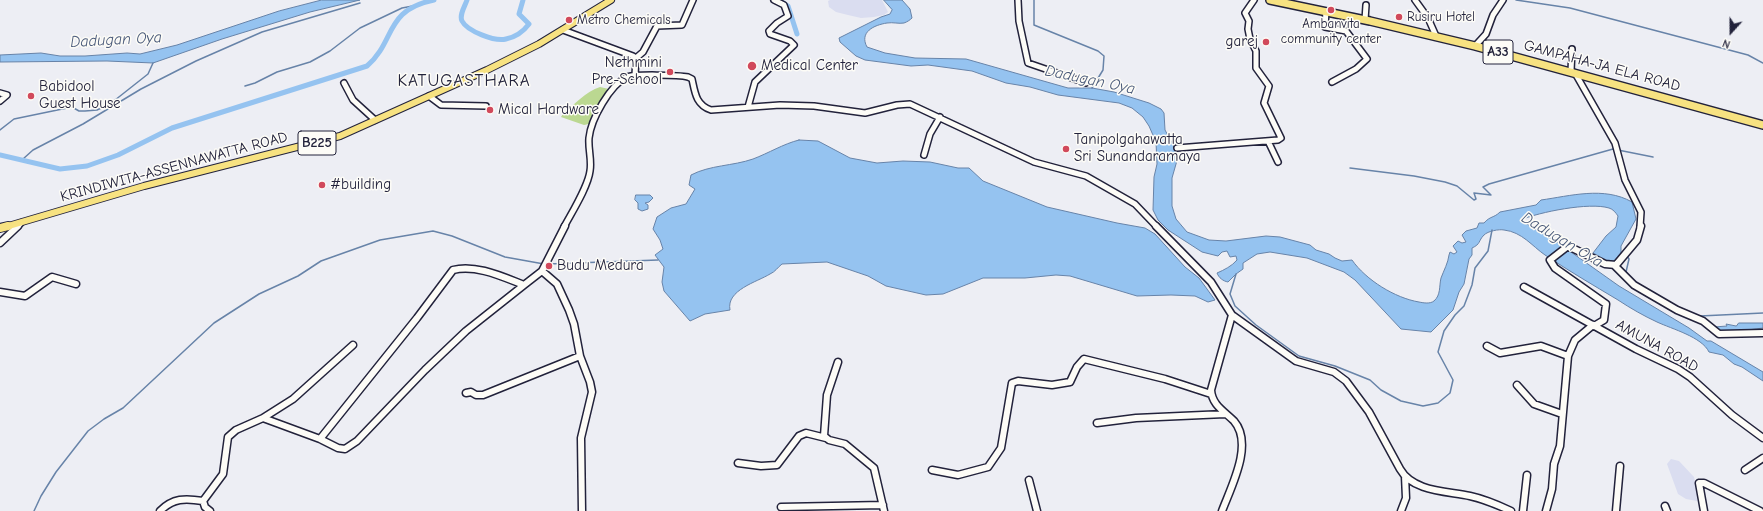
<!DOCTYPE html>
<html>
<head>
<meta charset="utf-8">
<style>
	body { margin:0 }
	#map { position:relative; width:1763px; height:511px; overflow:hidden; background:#edeef4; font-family:"Comic Neue",sans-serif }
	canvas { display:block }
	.north { position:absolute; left:1711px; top:12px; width:40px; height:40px; -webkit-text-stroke:3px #fdfcf7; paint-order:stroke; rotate:201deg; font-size:11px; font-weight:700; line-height:16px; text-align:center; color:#22223b }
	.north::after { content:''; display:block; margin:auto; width:14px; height:18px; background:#22223b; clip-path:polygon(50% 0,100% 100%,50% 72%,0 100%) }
</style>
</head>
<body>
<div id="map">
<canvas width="1763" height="511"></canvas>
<div class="north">N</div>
</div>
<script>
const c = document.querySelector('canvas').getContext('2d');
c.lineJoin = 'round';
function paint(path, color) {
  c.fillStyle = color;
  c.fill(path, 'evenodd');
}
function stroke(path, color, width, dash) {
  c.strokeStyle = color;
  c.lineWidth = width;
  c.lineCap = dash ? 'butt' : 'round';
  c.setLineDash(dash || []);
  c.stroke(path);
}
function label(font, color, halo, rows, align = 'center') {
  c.font = font + ' "Comic Neue",sans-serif';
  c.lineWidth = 3;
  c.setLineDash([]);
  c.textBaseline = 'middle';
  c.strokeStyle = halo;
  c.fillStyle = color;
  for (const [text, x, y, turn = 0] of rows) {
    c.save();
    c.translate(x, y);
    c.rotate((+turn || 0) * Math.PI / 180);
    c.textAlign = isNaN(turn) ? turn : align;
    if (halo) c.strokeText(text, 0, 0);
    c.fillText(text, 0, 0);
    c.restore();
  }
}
const built = new Path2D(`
	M 830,0 L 882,0 L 888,12 L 884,15 L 874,17 L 861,18 L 848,15 L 836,12 L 829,7 L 828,1 Z
	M 1671,459 L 1679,461 L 1694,477 L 1698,497 L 1697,501 L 1686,499 L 1678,494 L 1667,464 Z`);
const green = new Path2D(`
	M 600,87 L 609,89 L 589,124 L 584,125 L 561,117 L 563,114 C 574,105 586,91 600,87 Z`);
const water = new Path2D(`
	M 322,0 L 360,0 L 310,12 L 222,39 L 153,63 L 107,61 L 0,62 L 0,55 L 41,53 L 60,56 L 85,56 L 127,53 L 140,54 L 177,45 L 279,11 Z
	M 884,0 L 902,0 L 910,9 L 912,18 C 910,20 907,22 904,23 C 899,24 893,22 887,23 C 874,25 859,32 867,47 L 885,53 L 915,58 L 966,59 L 1068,88 L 1092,88 L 1114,92 L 1149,103 L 1161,109 L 1164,113 L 1165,130 L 1176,150 L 1178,157 L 1172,178 L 1172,206 L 1176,219 L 1187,232 L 1209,240 L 1226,241 L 1266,236 L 1280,237 L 1310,245 L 1316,250 L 1329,254 L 1335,258 L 1342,261 L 1352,260 C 1366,280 1395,298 1419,302 C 1424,303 1430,304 1434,301 C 1441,295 1439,286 1441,278 C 1444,270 1448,263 1449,255 L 1450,252 L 1454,254 L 1457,252 L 1453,246 L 1458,241 L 1462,243 L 1466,242 L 1462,235 L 1466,231 L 1477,228 L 1479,223 L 1484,223 C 1490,216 1494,218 1500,212 L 1536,205 L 1541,200 C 1570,196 1604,186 1632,202 L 1636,219 L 1621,246 L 1621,254 L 1614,261 L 1610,262 L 1593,253 L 1606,236 L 1616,227 L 1618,216 C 1616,213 1613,209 1609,208 C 1589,202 1540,212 1520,220 L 1554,240 L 1619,286 L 1689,328 L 1707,341 L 1711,341 L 1763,372 L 1763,381 L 1742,367 L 1734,364 L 1723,355 L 1709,352 C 1702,337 1672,329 1657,322 C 1644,316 1630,308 1618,300 C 1593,285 1569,271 1545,255 C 1532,246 1522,232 1504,230 C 1499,229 1488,231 1484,235 C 1478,241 1481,244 1472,248 L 1472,255 L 1469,259 L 1464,284 L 1459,292 L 1453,310 L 1431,332 L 1401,329 L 1355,280 L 1344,272 L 1307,258 L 1270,252 L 1257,254 L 1243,263 L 1243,269 L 1236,274 L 1228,282 C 1223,281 1219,278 1217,273 C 1224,270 1232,266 1237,260 L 1236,256 L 1230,257 L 1227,251 L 1222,252 L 1218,256 L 1202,252 L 1168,230 L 1158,220 L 1153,210 L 1154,177 L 1157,164 L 1156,142 L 1149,126 L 1143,117 L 1132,108 L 1119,103 L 1058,95 L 1030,87 L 1006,83 L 972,71 L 928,65 L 911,66 L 865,60 L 856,56 L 840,42 L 839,38 L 881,17 L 890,14 L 892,10 Z
	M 799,140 L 818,141 L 850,158 L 877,163 L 903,161 L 930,162 L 958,168 L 969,168 L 983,181 L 1047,207 L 1117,223 L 1145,228 L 1155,234 L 1185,267 L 1199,278 L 1215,300 L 1208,302 L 1195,296 L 1171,295 L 1137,296 L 1070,276 L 1056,275 L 1025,278 L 983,278 L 943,294 L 926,295 L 886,286 L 868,276 L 827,262 L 782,264 C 778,267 775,272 770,274 C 757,282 726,290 730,310 L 705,314 L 690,321 L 664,291 L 662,282 L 664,267 L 655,255 L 663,249 L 660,240 L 653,229 L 657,217 L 671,208 L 686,204 L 695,189 L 689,185 L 691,175 C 710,165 733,166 753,159 C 769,153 783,144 799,140 Z
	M 636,195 L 650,195 L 653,198 L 649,202 L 645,203 L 648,205 L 648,209 L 642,211 L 638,209 L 638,203 L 635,200 Z
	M 1739,323 L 1763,323 L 1763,328 L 1725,333 L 1721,332 L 1714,327 L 1727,326 L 1726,324 L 1736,326 Z`);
const stream = new Path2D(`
	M 1034,0 L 1034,25 L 1098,51 L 1104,56 L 1103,70 L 1092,88
	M 1516,0 L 1570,8 L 1748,55 L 1763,63
	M 245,86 L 255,83 L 277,72 L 310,62 L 330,51 L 360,28 L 402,8 L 418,5
	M 0,130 L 14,119 L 72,107 L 79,111 L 85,111 L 97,110 L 110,104 L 148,74 L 153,63
	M 23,159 L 33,150 L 83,124 L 141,89 L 196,61 L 262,32 L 360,3
	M 1350,168 L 1414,176 L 1445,182 L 1457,186 L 1474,200 L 1476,199 L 1474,193 L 1491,195 L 1483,187 L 1489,184 L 1613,149 L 1653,157
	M 1627,256 L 1629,259 L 1626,272 L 1629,277
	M 548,264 L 658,260
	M 1236,274 L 1230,294 L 1235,306 L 1256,325 L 1299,356 L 1335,366 L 1370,380 L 1381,390 L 1401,401 L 1423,406 L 1438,403 L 1450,393 L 1453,380 L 1438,352 L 1444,331 L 1455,315 L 1464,306 L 1472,285 L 1475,268 L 1488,251 L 1492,230
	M 1700,316 L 1763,313
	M 34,511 L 41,496 L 56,472 L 88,431 L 104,419 L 123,408 L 214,323 L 259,294 L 298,276 L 321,261 L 380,240 L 433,231 L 452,236 L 505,257 L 544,264`);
const canal = new Path2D(`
	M 467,0 C 465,6 459,15 462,21 C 467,31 495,42 506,39 C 516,37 523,32 529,24 L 519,14 L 523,0
	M 780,1 L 788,6 L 797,34
	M 0,155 L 60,169 L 87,166 L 118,155 L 172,128 L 367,66 C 396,41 384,10 434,0`);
const minorFar1 = new Path2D(`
	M 1018,0 L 1019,21 L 1028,63 L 1086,83
	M 1415,0 L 1428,18 L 1436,36
	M 1326,11 L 1325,27 L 1346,31 L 1367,59 L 1356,69 L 1332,82
	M 1365,20 L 1366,5
	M 563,30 L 633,56 L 636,58 L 635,75
	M 1475,46 L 1486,34 L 1493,15 L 1503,0
	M 636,58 L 643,52 L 657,26 L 682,25 L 693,0
	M 1571,71 L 1572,49
	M 1575,73 L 1615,143 L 1625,180 L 1641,212 L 1640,227
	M 344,83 L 353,100 L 375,120
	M 0,93 L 7,95 L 0,101
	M 429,96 L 441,105 L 486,106
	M 748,107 L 755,82 L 794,45 L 790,41 L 770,34 L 769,31 L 777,23 L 788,16 L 784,5 L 774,0
	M 1268,141 L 1278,162
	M 1177,148 L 1278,140 L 1281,138 L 1264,103 L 1269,86 L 1256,68 L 1256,51 L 1250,39 L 1248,29 L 1249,21 L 1245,13 L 1254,0
	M 924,155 L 930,134 L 940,117
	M 17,227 L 21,223
	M 564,227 C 572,212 588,187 590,171 C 592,160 588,149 589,138 C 591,119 610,85 627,77 C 634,74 679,75 688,77 L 692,79 C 695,93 696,105 711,110 L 780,105 L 814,106 L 865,113 L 897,105 L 910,104 L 1034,162 L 1086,176 L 1135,204 L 1157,227`);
const minor = new Path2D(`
	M 1156,226 L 1211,282 L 1232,315 L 1296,361 L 1334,372 L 1346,381 L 1369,412 L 1400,469 C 1413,492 1447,491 1470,496 C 1484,499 1498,505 1511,511
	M 0,243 L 18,226
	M 1615,266 L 1634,285 L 1677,310 L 1703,321 L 1719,334 L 1763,333
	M 542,271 L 557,284 L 569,310 L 574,324 L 580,356 L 590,382 L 592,392 L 581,438 L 582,511
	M 1524,287 L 1636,349 L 1678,369 L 1690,377 L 1732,415 L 1763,438
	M 0,292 L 25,296 L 52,277 L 76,284
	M 1594,326 L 1604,320 L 1606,304 L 1555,268 L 1550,260 L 1568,246 L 1605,264 L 1616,265 L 1637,240 L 1641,226
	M 1487,346 L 1500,353 L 1541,346 L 1568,356
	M 838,362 L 827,395 L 824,436 L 829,440 L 845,444 L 874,468 L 884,511
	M 1517,385 L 1534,404 L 1562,414
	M 466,393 L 471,392 L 476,395 L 483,395 L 580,356
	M 263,418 L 293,399 L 353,345
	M 1097,423 L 1136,418 L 1225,414
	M 320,439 L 417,318 L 453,270 C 476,264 503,277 524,285 L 542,271 L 565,226
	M 738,463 L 761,466 L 777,465 L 799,436 L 806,433 L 826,438
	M 932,470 L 958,475 L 988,467 L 1001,448 L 1012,383 L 1018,381 L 1052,385 L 1070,382 L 1077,367 L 1084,359 L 1165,379 L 1211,394
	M 1745,470 L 1763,458
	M 1029,480 L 1037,511
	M 203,501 L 223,474 L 228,437 L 236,430 L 263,418 L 320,439 L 338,448 L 345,449 L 357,441 L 425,370 L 466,331 L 524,285
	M 1665,506 L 1667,511
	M 781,507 L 883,505
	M 160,511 C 173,498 185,498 203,501 L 205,507 L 210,511
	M 1222,511 C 1231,487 1254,444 1234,421 C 1224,411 1212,405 1211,390 L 1232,315
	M 1401,511 L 1406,498 L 1405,476
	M 1523,511 L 1527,475
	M 1546,511 L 1552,489 L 1554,464 L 1560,446 L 1568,356 L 1575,340 L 1593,325
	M 1616,511 L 1620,466
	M 1704,511 L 1699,483 L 1704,483 L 1760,511`);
const majorFar1 = new Path2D(`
	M 5,227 L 144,186 L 340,136 L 487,70 L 539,44 L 611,0`);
const major = new Path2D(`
	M 0,228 L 8,226`);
const highway = new Path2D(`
	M 1270,0 L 1370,21 L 1475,46 L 1763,125`);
const markers = [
	[1331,10,4,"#d1495b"],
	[1399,17,4,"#d1495b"],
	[569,20,4,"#d1495b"],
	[1266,42,4,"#d1495b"],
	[752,66,5,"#d1495b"],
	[670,72,4,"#d1495b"],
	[31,96,4,"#d1495b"],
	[490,110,4,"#d1495b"],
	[1066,149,4,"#d1495b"],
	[322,185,4,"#d1495b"],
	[549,266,4,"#d1495b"]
];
const farPoinames = [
	["Rusiru Hotel",1407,17],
	["Metro Chemicals",577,20],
	["Ambanvita",1331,24,"center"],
	["community center",1331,39,"center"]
];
const shields = [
	[1498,52,30],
	[317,143,38]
];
const shieldNames = [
	["A33",1498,52],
	["B225",317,143]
];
const poiNames = [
	["garej",1258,42,"right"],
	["Nethmini",662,63,"right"],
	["Pre-School",662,80,"right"],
	["Medical Center",761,66],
	["Babidool",39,87],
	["Guest House",39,104],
	["Mical Hardware",498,110],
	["Tanipolgahawatta",1074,140],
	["Sri Sunandaramaya",1074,157],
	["#building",330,185],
	["Budu Medura",557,266]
];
const streetNames = [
	["GAMPAHA-JA ELA ROAD",1602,66,15],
	["KRINDIWITA-ASSENNAWATTA ROAD",174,167,-15],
	["AMUNA ROAD",1657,346,29]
];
const waterNames = [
	["Dadugan Oya",116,40,-3],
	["Dadugan Oya",1090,80,12],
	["Dadugan Oya",1562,240,31]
];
const quarterNames = [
	["KATUGASTHARA",464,81]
];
paint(built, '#daddf0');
paint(green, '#bbd891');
paint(water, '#95c3f0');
stroke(water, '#6783a8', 1);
stroke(stream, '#6783a8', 1.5);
stroke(canal, '#95c3f0', 5);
stroke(minorFar1, '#22223b', 8);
stroke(minor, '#22223b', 9);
stroke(majorFar1, '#22223b', 8);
stroke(major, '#22223b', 10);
stroke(highway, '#22223b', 10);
stroke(minorFar1, '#fdfcf7', 5);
stroke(minor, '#fdfcf7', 6);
stroke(majorFar1, '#f7e281', 6);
stroke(major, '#f7e281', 8);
stroke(highway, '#f7e281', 7);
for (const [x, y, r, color] of markers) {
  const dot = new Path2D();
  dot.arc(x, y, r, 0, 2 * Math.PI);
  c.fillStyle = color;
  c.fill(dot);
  stroke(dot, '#fdfcf7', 1.5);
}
label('13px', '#22223b', '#fdfcf7', farPoinames, 'left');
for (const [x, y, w] of shields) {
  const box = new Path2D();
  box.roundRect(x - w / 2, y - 12, w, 24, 3);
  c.fillStyle = '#fdfcf7';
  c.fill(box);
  stroke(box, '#22223b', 1);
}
label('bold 14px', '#22223b', null, shieldNames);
label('15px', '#22223b', '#fdfcf7', poiNames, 'left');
label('15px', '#22223b', '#fdfcf7', streetNames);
label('italic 16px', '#4a5a7a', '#fdfcf7', waterNames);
c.letterSpacing = '1px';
label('17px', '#22223b', '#fdfcf7', quarterNames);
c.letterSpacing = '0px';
</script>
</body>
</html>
